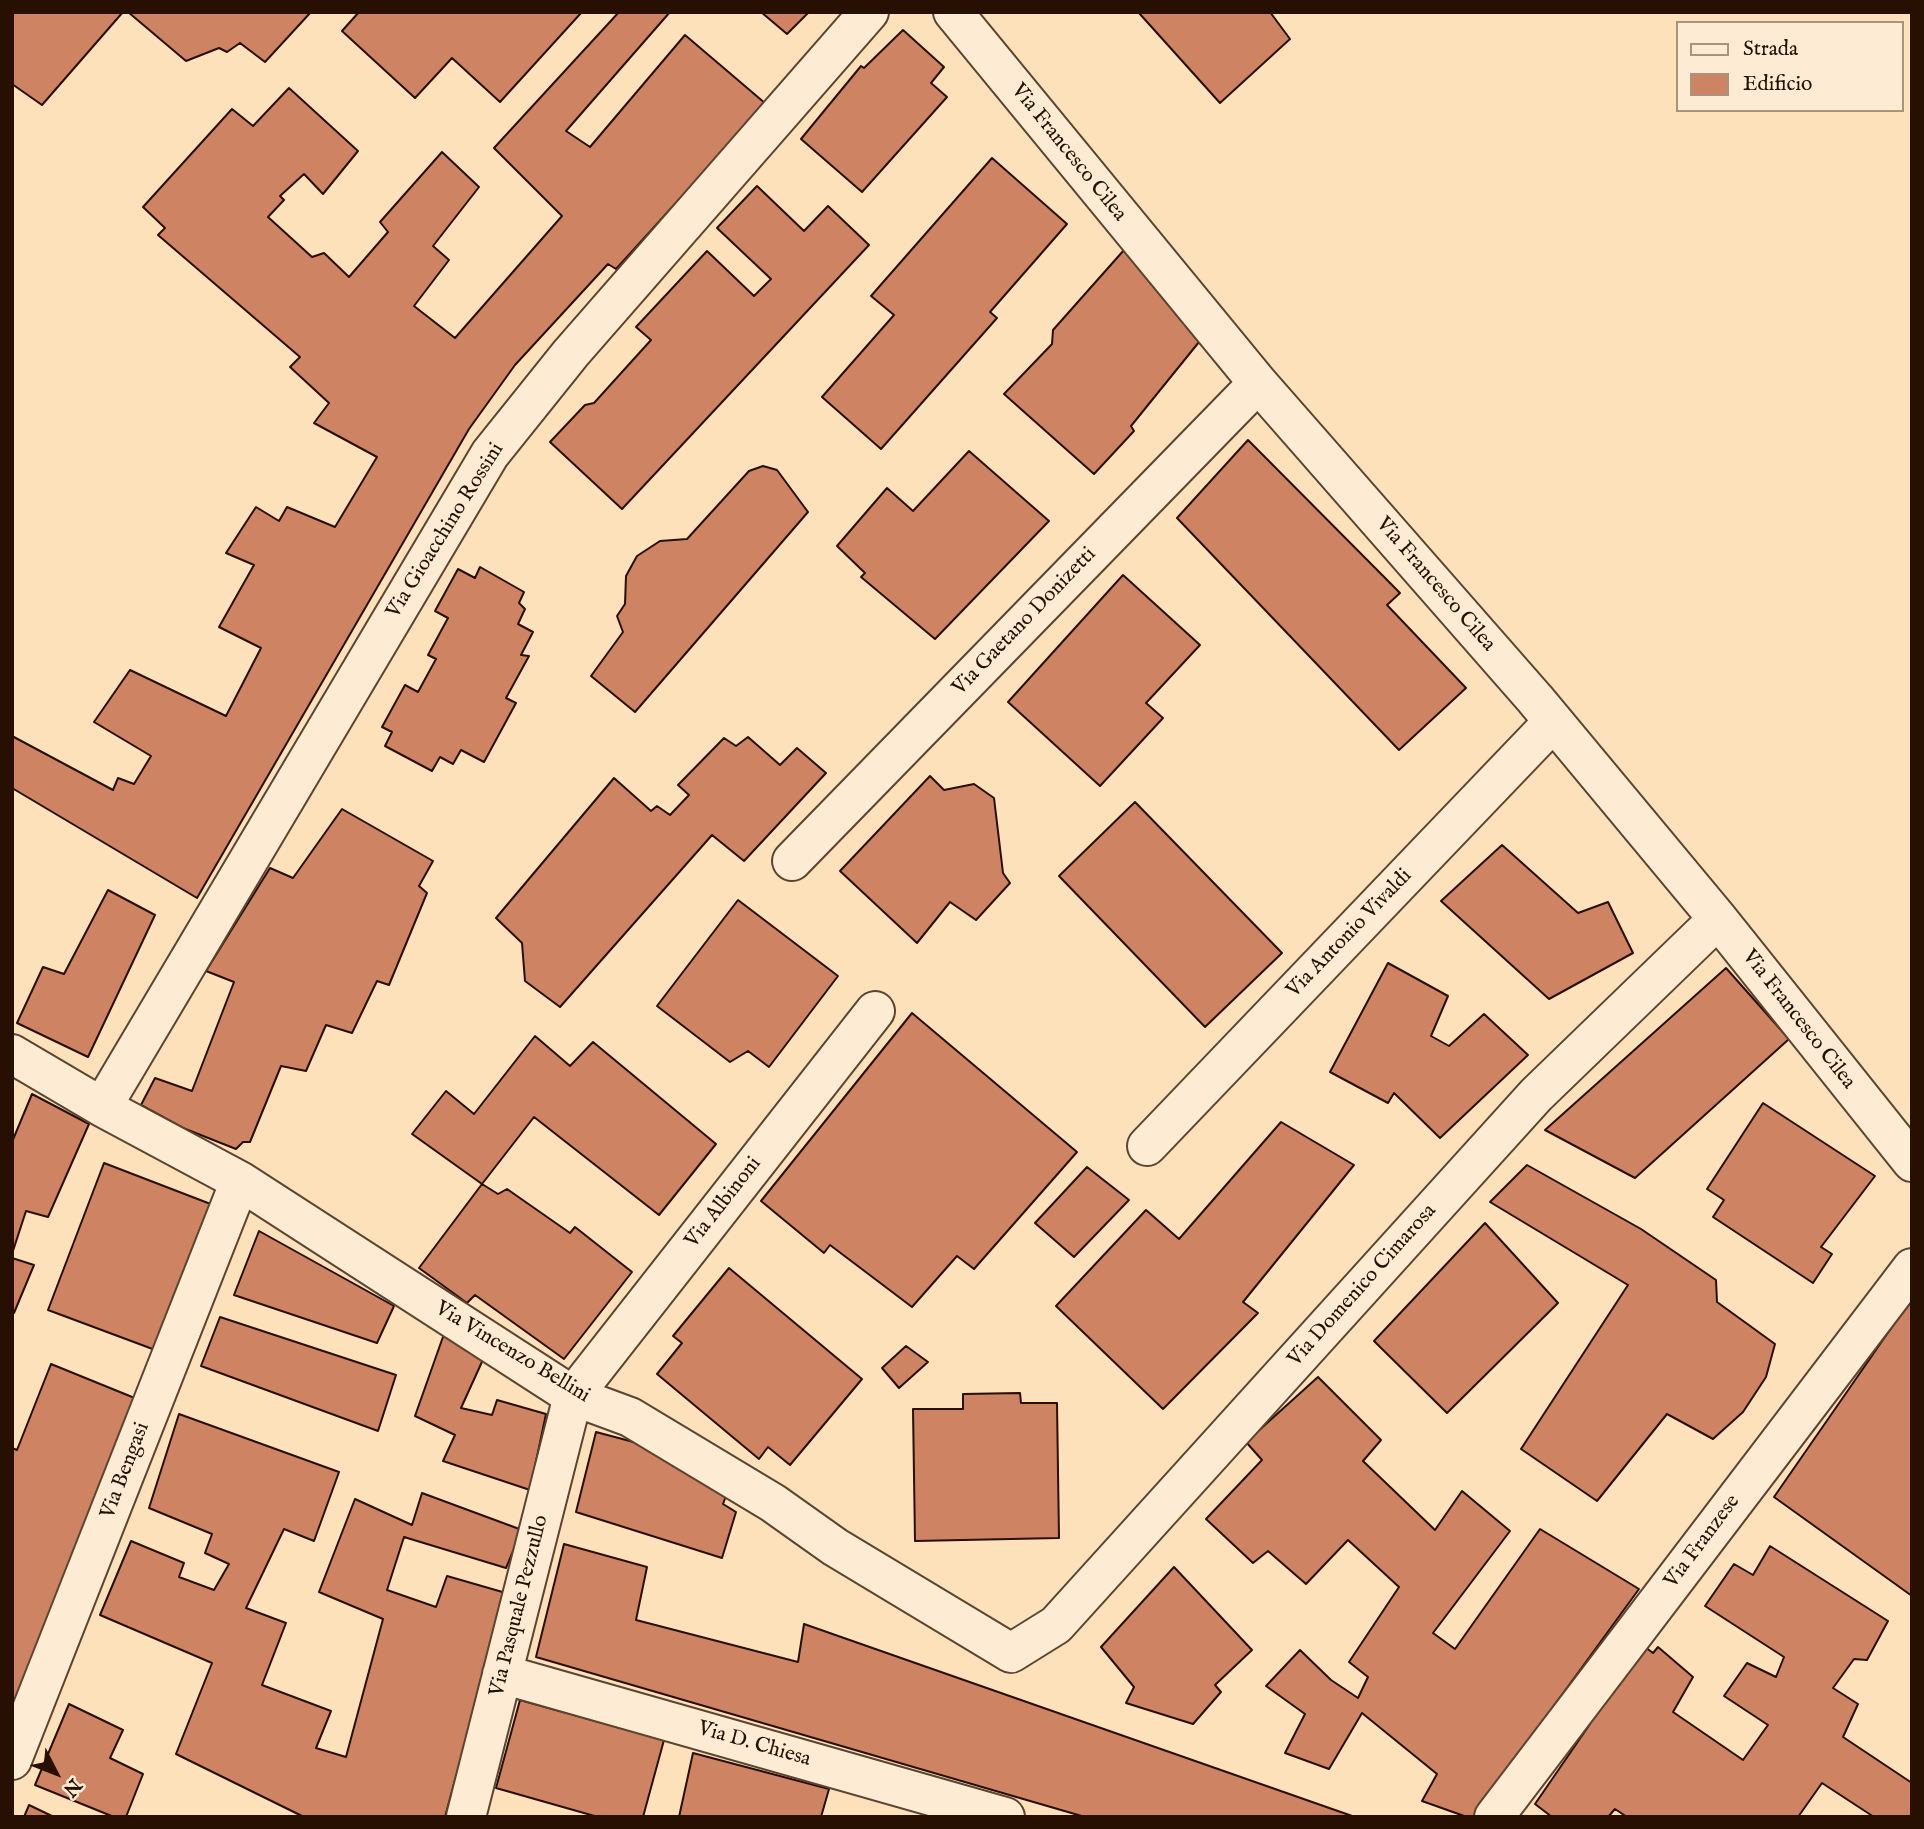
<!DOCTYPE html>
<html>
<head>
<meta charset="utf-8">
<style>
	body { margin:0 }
	#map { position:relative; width:1924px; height:1829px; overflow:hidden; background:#fce1bb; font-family:"IM FELL English",serif }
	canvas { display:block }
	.frame { position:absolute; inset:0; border:14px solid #270f02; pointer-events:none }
	.legend { position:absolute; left:1676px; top:21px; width:228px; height:91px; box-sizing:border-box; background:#fdecd3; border:2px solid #a7947f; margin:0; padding:9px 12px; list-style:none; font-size:21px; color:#270f02 }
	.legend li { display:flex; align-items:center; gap:14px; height:35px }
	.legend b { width:35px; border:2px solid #a7947f }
	.north { position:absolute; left:21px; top:1738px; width:70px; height:70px; -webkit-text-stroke:5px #fdecd3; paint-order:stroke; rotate:132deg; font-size:19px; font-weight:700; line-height:28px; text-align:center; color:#270f02 }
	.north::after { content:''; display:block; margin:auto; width:24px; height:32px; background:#270f02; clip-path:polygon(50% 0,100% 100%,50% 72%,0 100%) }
</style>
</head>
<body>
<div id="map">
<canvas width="1924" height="1829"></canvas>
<div class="frame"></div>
<ul class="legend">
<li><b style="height:9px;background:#fdecd3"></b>Strada</li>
<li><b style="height:19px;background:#ce8363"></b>Edificio</li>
</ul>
<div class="north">N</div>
</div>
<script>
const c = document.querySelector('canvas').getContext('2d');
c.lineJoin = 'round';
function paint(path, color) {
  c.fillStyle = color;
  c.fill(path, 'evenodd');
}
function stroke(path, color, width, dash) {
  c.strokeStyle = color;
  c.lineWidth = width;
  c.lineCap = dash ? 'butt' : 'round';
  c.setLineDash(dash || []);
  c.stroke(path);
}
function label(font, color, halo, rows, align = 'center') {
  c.font = font + ' "IM FELL English",serif';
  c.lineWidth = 5;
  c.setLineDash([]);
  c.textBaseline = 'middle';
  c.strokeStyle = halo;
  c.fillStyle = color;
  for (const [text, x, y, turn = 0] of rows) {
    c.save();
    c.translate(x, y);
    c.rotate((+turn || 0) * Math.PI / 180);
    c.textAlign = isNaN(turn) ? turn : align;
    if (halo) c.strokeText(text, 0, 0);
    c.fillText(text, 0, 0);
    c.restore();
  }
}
const building = new Path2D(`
	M 12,12 L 123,12 L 42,105 L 12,84 Z
	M 128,12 L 311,12 L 265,62 L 240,43 L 227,52 L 219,48 L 186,61 Z
	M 359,12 L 580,12 L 581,13 L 500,102 L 452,58 L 415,98 L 342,31 Z
	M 619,12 L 670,12 L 566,131 L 590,147 L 685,35 L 766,104 L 616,269 L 608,264 L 515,365 L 469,429 L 197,898 L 12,788 L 12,736 L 113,790 L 118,778 L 134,784 L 151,756 L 94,722 L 130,670 L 226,716 L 261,648 L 219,627 L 254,565 L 226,553 L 256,507 L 279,521 L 287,507 L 335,527 L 377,457 L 314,423 L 329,403 L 290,367 L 300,357 L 158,235 L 165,228 L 143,207 L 232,109 L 253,126 L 289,88 L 358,151 L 323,194 L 304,174 L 280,196 L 284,200 L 268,217 L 312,257 L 324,253 L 349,277 L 388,232 L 380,222 L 442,152 L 479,187 L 433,246 L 449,260 L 414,306 L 455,338 L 562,216 L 494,148 Z
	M 761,12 L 809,12 L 787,34 Z
	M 1140,12 L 1270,12 L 1290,39 L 1220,103 L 1139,13 Z
	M 903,30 L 944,67 L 931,83 L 947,97 L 862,192 L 801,139 L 861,66 L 864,68 Z
	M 992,158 L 1067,224 L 990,312 L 997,318 L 881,449 L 822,397 L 894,315 L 871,296 Z
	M 757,186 L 804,231 L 828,206 L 869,245 L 622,509 L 550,442 L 585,405 L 594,403 L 651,340 L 636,327 L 707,251 L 754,296 L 771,279 L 717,228 Z
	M 1124,250 L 1199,342 L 1131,426 L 1134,431 L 1094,474 L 1004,394 L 1052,344 L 1053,330 Z
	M 1248,440 L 1400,593 L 1387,605 L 1466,688 L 1399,750 L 1177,518 Z
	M 969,451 L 1049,521 L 935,639 L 861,577 L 865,573 L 837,546 L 887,488 L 913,511 Z
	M 763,466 L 777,470 L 808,512 L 635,712 L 591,676 L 623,632 L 617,616 L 625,604 L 626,576 L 637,556 L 660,541 L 687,539 L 749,471 Z
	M 480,567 L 524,592 L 519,603 L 525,609 L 518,624 L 533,632 L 521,655 L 529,656 L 506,698 L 516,703 L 484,762 L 461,750 L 453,764 L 440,757 L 432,771 L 385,746 L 392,732 L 382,727 L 405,685 L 418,692 L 436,659 L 428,655 L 448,618 L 435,611 L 458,569 L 475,578 Z
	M 1123,575 L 1200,645 L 1146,703 L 1163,718 L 1100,786 L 1008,702 Z
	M 748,737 L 780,765 L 797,748 L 826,773 L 744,861 L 712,835 L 560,1007 L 525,981 L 522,943 L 496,918 L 614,778 L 651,811 L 657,806 L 670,815 L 689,795 L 678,785 L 724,738 L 736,746 Z
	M 930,776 L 944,790 L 974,784 L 994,798 L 1003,873 L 1010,883 L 976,920 L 950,902 L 917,943 L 840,871 Z
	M 1135,802 L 1282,953 L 1205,1027 L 1059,876 Z
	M 342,809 L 433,861 L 419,886 L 427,893 L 389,985 L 377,981 L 352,1033 L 326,1025 L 306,1071 L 281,1066 L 250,1142 L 243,1142 L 236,1149 L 183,1128 L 141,1105 L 155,1078 L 192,1091 L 234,982 L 206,971 L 270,868 L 293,878 Z
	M 1502,845 L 1578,913 L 1608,902 L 1633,953 L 1549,999 L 1441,901 Z
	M 108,890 L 155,915 L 88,1057 L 17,1023 L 43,967 L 64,974 Z
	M 738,900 L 838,976 L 769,1067 L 748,1051 L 730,1062 L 657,1006 Z
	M 1388,963 L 1448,996 L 1431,1036 L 1449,1046 L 1484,1014 L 1528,1055 L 1440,1138 L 1394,1093 L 1388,1103 L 1330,1072 Z
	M 1726,968 L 1789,1039 L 1635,1178 L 1545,1130 Z
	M 912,1013 L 1077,1152 L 974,1269 L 957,1256 L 912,1307 L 830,1245 L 824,1253 L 761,1201 Z
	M 535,1036 L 570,1066 L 593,1042 L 716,1144 L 659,1215 L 534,1117 L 482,1184 L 412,1134 L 446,1091 L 474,1114 Z
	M 32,1094 L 89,1124 L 48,1217 L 26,1211 L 12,1254 L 12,1142 Z
	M 1763,1103 L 1875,1176 L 1821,1247 L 1832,1254 L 1813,1283 L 1713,1217 L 1724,1200 L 1707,1189 Z
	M 1281,1122 L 1354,1165 L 1243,1302 L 1258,1313 L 1163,1409 L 1056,1306 L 1146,1210 L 1179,1239 Z
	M 104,1163 L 221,1208 L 166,1354 L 48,1310 Z
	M 1527,1165 L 1641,1229 L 1716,1280 L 1717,1302 L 1775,1344 L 1766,1377 L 1743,1412 L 1713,1439 L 1667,1414 L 1597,1501 L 1521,1449 L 1628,1285 L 1490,1202 Z
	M 1087,1167 L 1129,1200 L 1074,1257 L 1035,1223 Z
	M 482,1184 L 498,1194 L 507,1189 L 570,1233 L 575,1227 L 632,1272 L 564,1359 L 475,1295 L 467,1303 L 419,1268 Z
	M 1485,1223 L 1558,1303 L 1447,1413 L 1374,1341 Z
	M 259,1231 L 394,1306 L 377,1343 L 234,1295 Z
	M 12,1258 L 34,1265 L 14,1313 L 12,1312 Z
	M 729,1268 L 862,1379 L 790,1465 L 768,1447 L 759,1459 L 657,1374 L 682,1343 L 673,1336 Z
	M 1912,1298 L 1912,1596 L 1774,1497 Z
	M 220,1317 L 396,1375 L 378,1431 L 201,1366 Z
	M 444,1334 L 486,1353 L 461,1408 L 492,1415 L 497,1400 L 546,1414 L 530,1490 L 443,1461 L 455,1435 L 415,1416 Z
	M 906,1346 L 928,1362 L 899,1388 L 882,1368 Z
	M 51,1364 L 142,1401 L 12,1723 L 12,1448 L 17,1450 Z
	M 1318,1377 L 1381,1440 L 1363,1461 L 1435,1530 L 1462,1491 L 1510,1531 L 1433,1633 L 1455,1649 L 1540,1529 L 1639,1589 L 1473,1817 L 1467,1817 L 1422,1801 L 1437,1774 L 1362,1713 L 1329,1769 L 1285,1753 L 1305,1714 L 1266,1686 L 1300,1650 L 1331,1680 L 1358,1698 L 1368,1677 L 1349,1662 L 1399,1587 L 1348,1540 L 1306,1584 L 1268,1551 L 1253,1563 L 1206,1519 L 1262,1460 L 1246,1442 Z
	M 1020,1393 L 1021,1403 L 1057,1403 L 1059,1538 L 915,1541 L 913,1409 L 963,1409 L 963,1394 Z
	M 179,1414 L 339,1472 L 314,1541 L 284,1529 L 246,1608 L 286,1623 L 262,1685 L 331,1711 L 316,1748 L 346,1757 L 383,1619 L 319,1592 L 355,1499 L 412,1525 L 422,1493 L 522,1530 L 506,1568 L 404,1537 L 387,1590 L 436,1607 L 447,1576 L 506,1593 L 445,1817 L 304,1817 L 176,1754 L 212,1663 L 100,1615 L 131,1541 L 184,1563 L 179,1577 L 214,1590 L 229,1564 L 205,1553 L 212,1534 L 149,1508 Z
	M 596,1432 L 690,1457 L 729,1488 L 723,1504 L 736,1512 L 722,1558 L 576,1512 Z
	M 564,1544 L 647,1567 L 636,1620 L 798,1662 L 804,1624 L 1355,1817 L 1085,1817 L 536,1657 Z
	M 1770,1546 L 1888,1621 L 1867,1660 L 1854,1659 L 1833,1688 L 1858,1704 L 1843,1737 L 1912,1783 L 1912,1817 L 1874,1817 L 1822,1783 L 1798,1817 L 1627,1817 L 1615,1809 L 1608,1817 L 1552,1817 L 1535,1804 L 1590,1724 L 1585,1720 L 1641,1644 L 1653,1653 L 1658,1647 L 1693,1677 L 1673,1712 L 1743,1760 L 1768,1725 L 1724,1696 L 1747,1663 L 1776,1677 L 1784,1657 L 1705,1606 L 1734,1564 L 1753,1575 Z
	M 1174,1567 L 1252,1650 L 1215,1685 L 1221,1692 L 1193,1724 L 1126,1703 L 1134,1687 L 1101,1647 Z
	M 520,1700 L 664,1740 L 643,1817 L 598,1817 L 496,1788 Z
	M 69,1704 L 123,1730 L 110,1758 L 143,1774 L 126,1817 L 114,1817 L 35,1785 Z
	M 693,1753 L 829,1789 L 821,1817 L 679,1817 Z
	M 29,1805 L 54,1817 L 24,1817 Z`);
const street = new Path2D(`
	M 953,12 L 1258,383 L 1535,699 L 1718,919 L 1912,1162
	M 792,861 L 1258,383
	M 12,1054 L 102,1107 L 240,1181 L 573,1396 L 630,1417 L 773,1503 L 835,1547 L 1011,1653 L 1056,1625 L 1536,1095 L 1718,919
	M 102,1107 L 490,454 L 571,353 L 869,12
	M 1147,1146 L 1553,722
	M 502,1674 L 1005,1817
	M 12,1760 L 240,1181
	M 466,1817 L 573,1396 L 875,1011
	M 1494,1817 L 1912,1268`);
const streetNames = [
	["Via Francesco Cilea",1068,153,51],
	["Via Gioacchino Rossini",446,531,-58],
	["Via Francesco Cilea",1435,585,49],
	["Via Gaetano Donizetti",1025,622,-46],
	["Via Antonio Vivaldi",1350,934,-46],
	["Via Francesco Cilea",1798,1020,52],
	["Via Albinoni",724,1203,-52],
	["Via Domenico Cimarosa",1363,1286,-48],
	["Via Vincenzo Bellini",512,1353,31],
	["Via Bengasi",126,1471,-69],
	["Via Franzese",1703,1542,-53],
	["Via Pasquale Pezzullo",520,1606,-76],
	["Via D. Chiesa",754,1745,16]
];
paint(building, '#ce8363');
stroke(building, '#270f02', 2);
stroke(street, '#5c4430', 42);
stroke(street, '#fdecd3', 38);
label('21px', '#270f02', '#fdecd3', streetNames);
</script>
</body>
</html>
